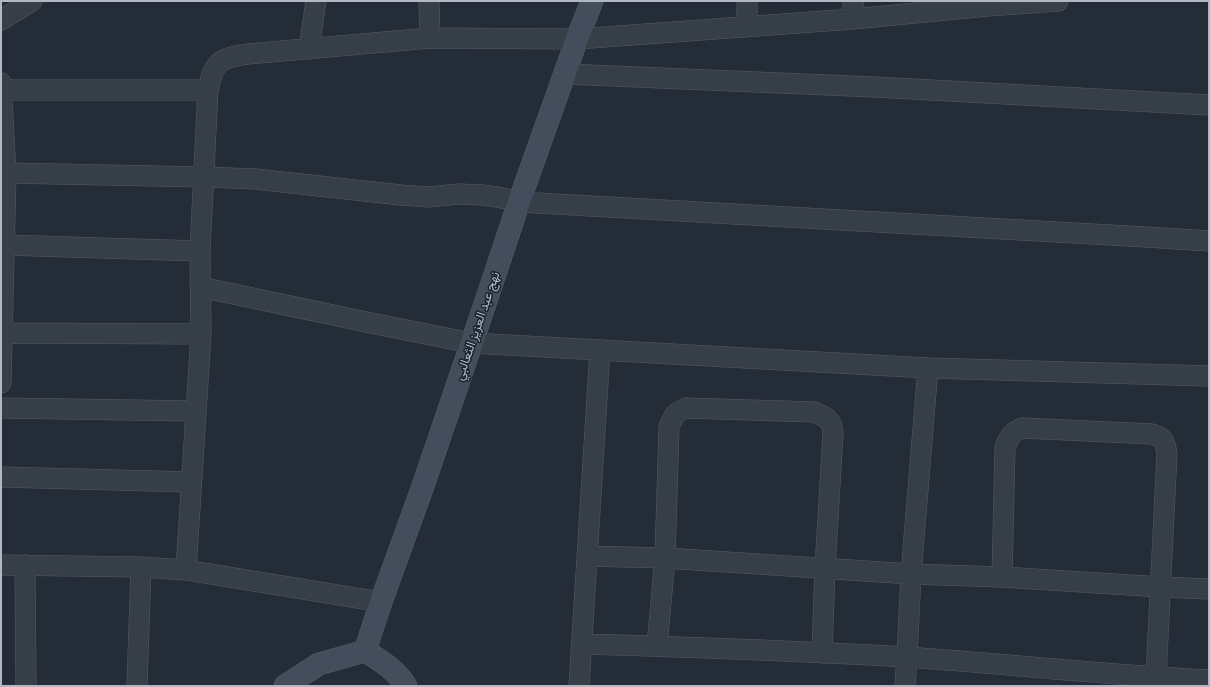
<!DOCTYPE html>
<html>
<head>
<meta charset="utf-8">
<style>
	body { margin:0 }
	#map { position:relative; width:1210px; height:687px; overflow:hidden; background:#232c37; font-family:Barlow,sans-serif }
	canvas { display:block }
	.frame { position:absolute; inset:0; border:2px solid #b1b8c4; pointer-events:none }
</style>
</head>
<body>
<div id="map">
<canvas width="1210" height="687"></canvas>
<div class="frame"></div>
</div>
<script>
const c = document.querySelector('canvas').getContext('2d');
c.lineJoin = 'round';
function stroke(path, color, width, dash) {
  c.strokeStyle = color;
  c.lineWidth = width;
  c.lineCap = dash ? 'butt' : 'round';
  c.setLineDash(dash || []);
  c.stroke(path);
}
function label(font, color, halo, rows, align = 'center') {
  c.font = font + ' Barlow,Vazirmatn,sans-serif';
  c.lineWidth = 3;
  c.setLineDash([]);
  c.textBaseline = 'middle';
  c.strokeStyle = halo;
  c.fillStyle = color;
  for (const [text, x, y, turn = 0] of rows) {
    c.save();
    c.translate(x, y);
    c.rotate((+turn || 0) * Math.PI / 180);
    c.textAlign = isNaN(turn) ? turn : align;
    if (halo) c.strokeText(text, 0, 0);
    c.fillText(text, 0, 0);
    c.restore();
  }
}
const street = new Path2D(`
	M 429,1 L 430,38
	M 853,19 L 853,1
	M 1,20 L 32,1
	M 747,27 L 747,1
	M 309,49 L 316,1
	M 565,74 L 875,87 L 1209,105
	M 1,83 L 6,173 L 1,383
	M 2,90 L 208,90
	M 6,173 L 205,177 L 255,179 L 401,195 L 428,197 L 459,194 L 482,195 L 497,197 L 519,202 L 1146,237 L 1209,241
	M 4,245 L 200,251
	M 200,287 L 371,323 L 471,343 L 928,368 L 1209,376
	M 1,333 L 201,334
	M 1,408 L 196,411
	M 1,477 L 191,482
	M 587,556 L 665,558 L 911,574 L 1002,577 L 1161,587 L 1209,589
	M 1,565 L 141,567 L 186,570 L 381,602
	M 25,565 L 26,686
	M 186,570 L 201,334 L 200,251 L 208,90 C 214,62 219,58 248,54 L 430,38 L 577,39 L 853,19 L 988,6 L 1058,1
	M 1002,577 L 1005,448 C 1009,437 1011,433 1022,428 L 1152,434 C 1165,438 1165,442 1167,454 L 1156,677
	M 582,644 C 690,647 799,651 907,657 C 1008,664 1108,675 1209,680
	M 657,646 L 665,558 L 669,427 C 673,417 675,412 686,408 L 814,412 C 826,417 832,419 833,433 L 825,569 L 822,653
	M 137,686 L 141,567
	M 579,686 L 600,350
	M 905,686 L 907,657 L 911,574 L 928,368`);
const secondary = new Path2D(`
	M 365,651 L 381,602 L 423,486 L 489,292 L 519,202 L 541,140 L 577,39 L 592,1
	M 285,686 L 319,664 L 365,651 C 381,661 396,670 406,686`);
const streetNames = [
	["نهج عبد العزيز الثعالبي",477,326,-71]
];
stroke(street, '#545b66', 21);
stroke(secondary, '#545b66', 23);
stroke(street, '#363e48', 20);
stroke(secondary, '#444d5b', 22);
label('13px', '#b1b8c4', '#1b232d', streetNames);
</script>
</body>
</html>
